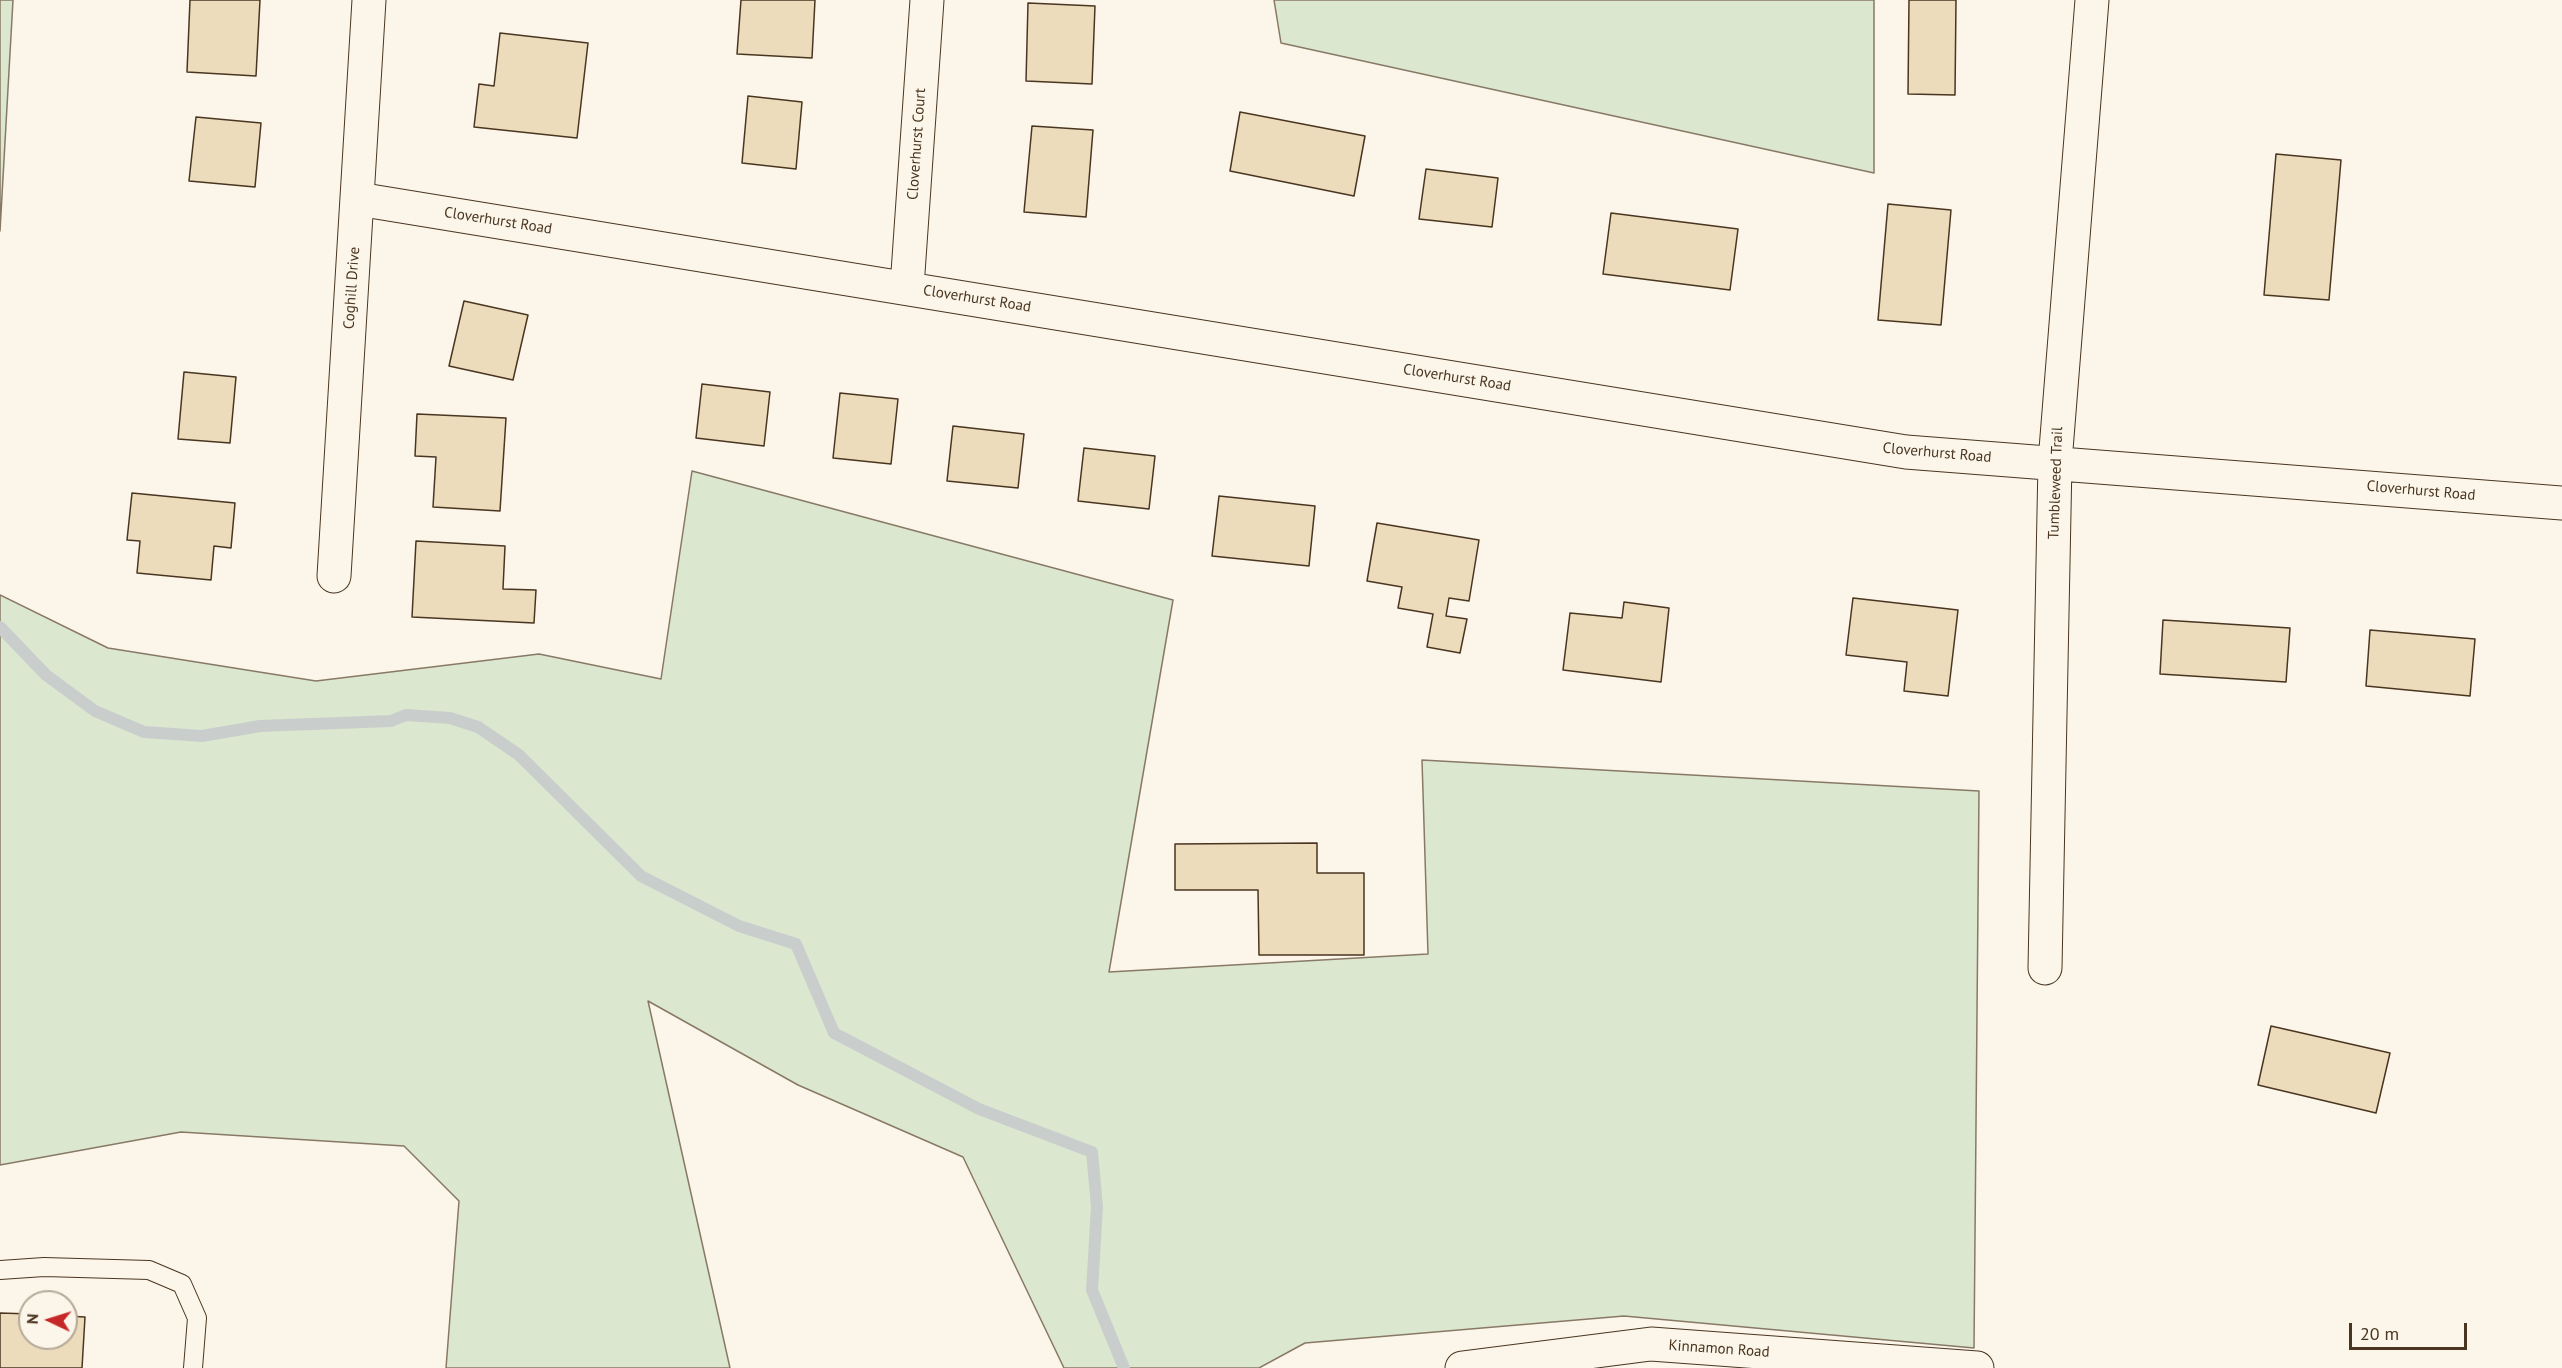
<!DOCTYPE html>
<html>
<head>
<meta charset="utf-8">
<style>
	body { margin:0 }
	#map { position:relative; width:2562px; height:1368px; overflow:hidden; background:#fbf6e9; font-family:"PT Sans",sans-serif }
	canvas { display:block }
	.north { position:absolute; left:18px; top:1290px; width:60px; height:60px; box-sizing:border-box; background:#fbf6e9; border:2px solid #b4a999; border-radius:50%; rotate:274deg; font-size:16px; font-weight:700; line-height:24px; text-align:center; color:#4a3520 }
	.north::after { content:''; display:block; margin:auto; width:21px; height:27px; background:#c62828; clip-path:polygon(50% 0,100% 100%,50% 72%,0 100%) }
	.scale { position:absolute; left:2349px; top:1323px; width:118px; height:27px; box-sizing:border-box; border:3px solid #4a3520; border-top:0; padding-left:8px; font-size:18px; line-height:21px; white-space:nowrap; color:#4a3520; -webkit-text-stroke:4px #fbf6e9; paint-order:stroke }
</style>
</head>
<body>
<div id="map">
<canvas width="2562" height="1368"></canvas>
<div class="north">N</div>
<div class="scale">20 m</div>
</div>
<script>
const c = document.querySelector('canvas').getContext('2d');
c.lineJoin = 'round';
function paint(path, color) {
  c.fillStyle = color;
  c.fill(path, 'evenodd');
}
function stroke(path, color, width, dash) {
  c.strokeStyle = color;
  c.lineWidth = width;
  c.lineCap = dash ? 'butt' : 'round';
  c.setLineDash(dash || []);
  c.stroke(path);
}
function label(font, color, halo, rows, align = 'center') {
  c.font = font + ' "PT Sans",sans-serif';
  c.lineWidth = 4.5;
  c.setLineDash([]);
  c.textBaseline = 'middle';
  c.strokeStyle = halo;
  c.fillStyle = color;
  for (const [text, x, y, turn = 0] of rows) {
    c.save();
    c.translate(x, y);
    c.rotate((+turn || 0) * Math.PI / 180);
    c.textAlign = isNaN(turn) ? turn : align;
    if (halo) c.strokeText(text, 0, 0);
    c.fillText(text, 0, 0);
    c.restore();
  }
}
const green = new Path2D(`
	M 0,0 L 13,0 L 0,231 Z
	M 1274,0 L 1874,0 L 1874,173 L 1281,43 Z
	M 692,471 L 1173,600 L 1109,972 L 1428,954 L 1422,760 L 1979,791 L 1974,1348 L 1624,1316 L 1305,1343 L 1259,1368 L 1064,1368 L 963,1157 L 798,1085 L 648,1001 L 730,1368 L 446,1368 L 459,1201 L 404,1146 L 181,1132 L 0,1165 L 0,595 L 108,648 L 316,681 L 539,654 L 661,679 Z`);
const stream = new Path2D(`
	M 0,627 L 46,675 L 95,711 L 144,732 L 202,736 L 260,726 L 391,721 L 406,715 L 450,718 L 478,727 L 519,755 L 641,876 L 739,926 L 796,944 L 834,1033 L 979,1109 L 1092,1152 L 1097,1207 L 1092,1290 L 1124,1368`);
const building = new Path2D(`
	M 190,0 L 260,0 L 256,76 L 187,72 Z
	M 741,0 L 815,0 L 812,58 L 737,54 Z
	M 1909,0 L 1956,0 L 1955,95 L 1908,94 Z
	M 1028,3 L 1095,6 L 1092,84 L 1026,81 Z
	M 500,33 L 588,43 L 577,138 L 474,127 L 479,84 L 494,86 Z
	M 748,96 L 802,102 L 796,169 L 742,163 Z
	M 1240,112 L 1365,136 L 1354,196 L 1230,171 Z
	M 196,117 L 261,123 L 255,187 L 189,181 Z
	M 1032,126 L 1093,130 L 1086,217 L 1024,212 Z
	M 2276,154 L 2341,160 L 2329,300 L 2264,295 Z
	M 1426,169 L 1498,178 L 1492,227 L 1419,219 Z
	M 1888,204 L 1951,210 L 1941,325 L 1878,320 Z
	M 1611,213 L 1738,229 L 1730,290 L 1603,274 Z
	M 464,301 L 528,315 L 513,380 L 449,366 Z
	M 184,372 L 236,377 L 230,443 L 178,439 Z
	M 702,384 L 770,392 L 764,446 L 696,438 Z
	M 840,393 L 898,399 L 891,464 L 833,458 Z
	M 417,414 L 506,418 L 500,511 L 433,507 L 436,457 L 415,456 Z
	M 953,426 L 1024,434 L 1018,488 L 947,481 Z
	M 1084,448 L 1155,456 L 1149,509 L 1078,501 Z
	M 132,493 L 235,503 L 231,548 L 214,546 L 211,580 L 137,573 L 140,541 L 127,540 Z
	M 1219,496 L 1315,506 L 1309,566 L 1212,556 Z
	M 1377,523 L 1479,540 L 1469,601 L 1449,598 L 1446,616 L 1467,619 L 1460,653 L 1427,647 L 1433,614 L 1398,608 L 1402,587 L 1367,581 Z
	M 416,541 L 505,546 L 503,589 L 536,590 L 534,623 L 412,617 Z
	M 1853,598 L 1958,610 L 1948,696 L 1904,691 L 1907,662 L 1846,655 Z
	M 1624,602 L 1669,608 L 1661,682 L 1563,670 L 1570,613 L 1622,618 Z
	M 2163,620 L 2290,628 L 2286,682 L 2160,674 Z
	M 2370,630 L 2475,639 L 2470,696 L 2366,686 Z
	M 1317,843 L 1317,873 L 1364,873 L 1364,955 L 1259,955 L 1258,890 L 1175,890 L 1175,844 Z
	M 2271,1026 L 2390,1053 L 2376,1113 L 2258,1085 Z
	M 0,1313 L 30,1314 L 30,1338 L 66,1338 L 66,1316 L 85,1317 L 82,1368 L 0,1368 Z`);
const lane = new Path2D(`
	M 0,1270 L 44,1267 L 149,1270 L 182,1284 L 197,1318 L 193,1368`);
const street = new Path2D(`
	M 358,199 L 1906,452 L 2562,503
	M 907,287 L 927,0
	M 334,576 L 369,0
	M 2045,968 L 2055,462 L 2092,0`);
const secondary = new Path2D(`
	M 1462,1368 L 1651,1344 L 1977,1368`);
const streetNames = [
	["Cloverhurst Court",917,144,-86],
	["Cloverhurst Road",498,221,9],
	["Coghill Drive",352,288,-86],
	["Cloverhurst Road",977,299,9],
	["Cloverhurst Road",1457,378,9],
	["Cloverhurst Road",1937,453,5],
	["Tumbleweed Trail",2056,483,-88],
	["Cloverhurst Road",2421,491,5],
	["Kinnamon Road",1719,1349,4]
];
paint(green, '#dce7d0');
stroke(green, '#887966', 1.5);
stroke(stream, '#c9cecd', 12);
paint(building, '#ecdcbc');
stroke(building, '#4a3520', 1.5);
stroke(lane, '#4a3520', 20);
stroke(street, '#4a3520', 35);
stroke(secondary, '#4a3520', 35);
stroke(lane, '#fbf6e9', 18);
stroke(street, '#fbf6e9', 33);
stroke(secondary, '#fbf6e9', 33);
label('15px', '#4a3520', '#fbf6e9', streetNames);
</script>
</body>
</html>
